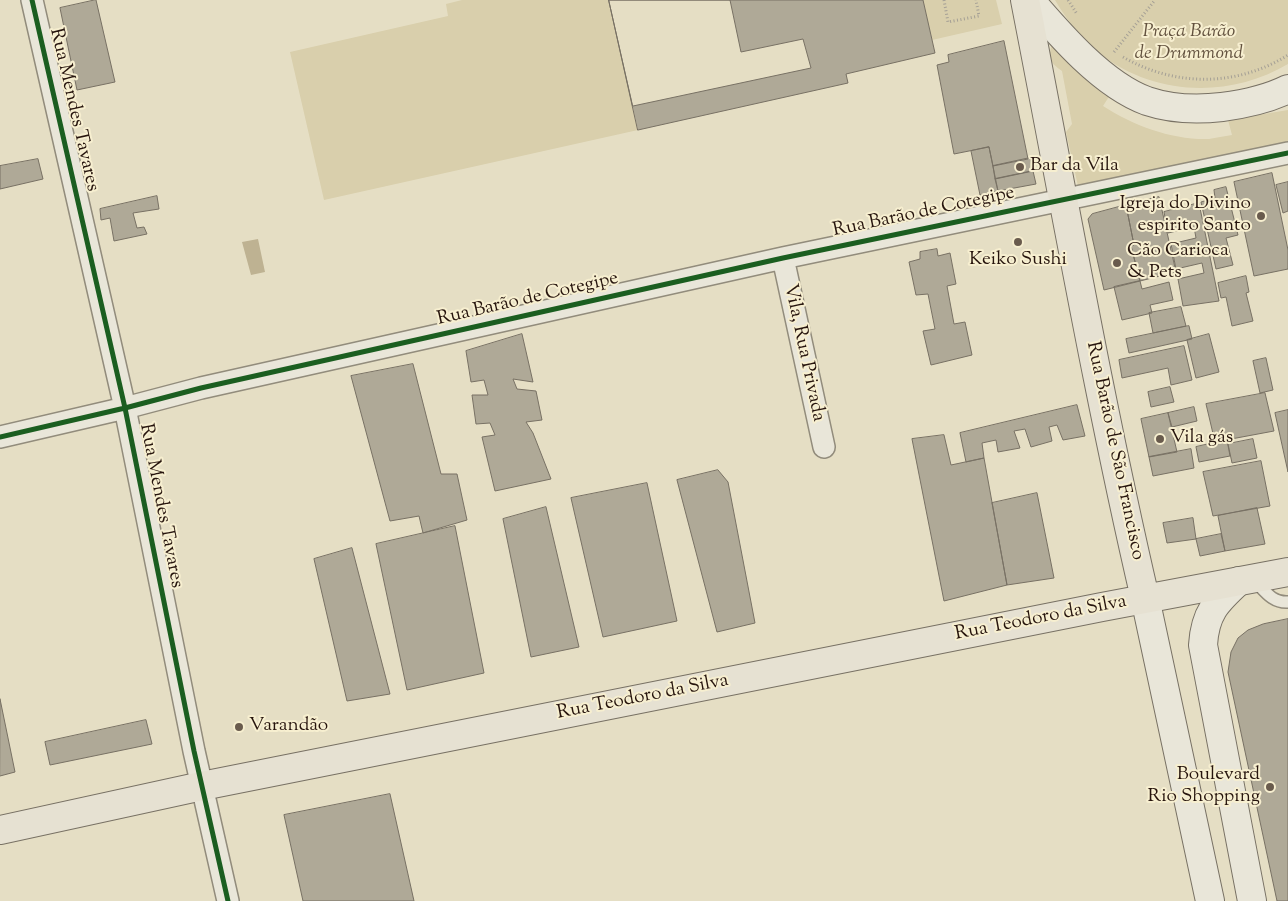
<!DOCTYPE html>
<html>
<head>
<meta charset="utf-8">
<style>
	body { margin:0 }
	canvas { display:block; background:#e5dec4 }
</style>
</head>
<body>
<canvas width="1288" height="901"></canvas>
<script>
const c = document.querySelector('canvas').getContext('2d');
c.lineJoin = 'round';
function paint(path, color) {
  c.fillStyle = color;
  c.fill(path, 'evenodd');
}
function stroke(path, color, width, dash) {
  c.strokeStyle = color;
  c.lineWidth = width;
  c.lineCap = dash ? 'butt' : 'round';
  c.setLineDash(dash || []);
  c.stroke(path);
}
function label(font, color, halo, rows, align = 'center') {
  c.font = font + ' "Sorts Mill Goudy",serif';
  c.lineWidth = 4;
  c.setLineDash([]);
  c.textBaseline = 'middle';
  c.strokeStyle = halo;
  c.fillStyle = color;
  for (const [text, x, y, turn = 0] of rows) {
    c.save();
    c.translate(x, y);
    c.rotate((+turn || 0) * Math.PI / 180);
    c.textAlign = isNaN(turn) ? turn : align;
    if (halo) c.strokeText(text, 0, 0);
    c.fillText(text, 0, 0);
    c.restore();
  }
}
const green = new Path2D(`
	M 462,0 L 609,0 L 638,130 L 324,200 L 290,52 L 448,16 L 446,4 Z
	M 923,0 L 996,0 L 1002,24 L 932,40 Z
	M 1055,0 L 1288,0 L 1288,64 C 1229,99 1153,96 1099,53 C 1080,38 1067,20 1055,0 Z
	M 1052,45 L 1112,92 L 1103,106 C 1134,126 1172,140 1209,139 C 1216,138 1224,136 1232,135 L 1228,120 L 1288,110 L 1288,146 L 1078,186 L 1066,132 L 1072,124 L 1062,71 C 1051,63 1047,59 1052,45 Z`);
const water = new Path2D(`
	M 258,239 L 265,272 L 251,275 L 242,242 Z`);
const building = new Path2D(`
	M 96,0 L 115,82 L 77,90 L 60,8 Z
	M 609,0 L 923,0 L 935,53 L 846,74 L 848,83 L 638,130 Z
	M 609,0 L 730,0 L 741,52 L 803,39 L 811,68 L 633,106 Z
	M 1004,41 L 1028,159 L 993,166 L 989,147 L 954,154 L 937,65 L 949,62 L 948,55 Z
	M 989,147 L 998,191 L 980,195 L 971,151 Z
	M 1030,158 L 1033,171 L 995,179 L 993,166 Z
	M 38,159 L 43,179 L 0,189 L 0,166 Z
	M 1033,171 L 1036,184 L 998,191 L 995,179 Z
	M 1272,173 L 1288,250 L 1288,269 L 1254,276 L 1234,182 Z
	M 1288,182 L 1288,211 L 1283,213 L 1276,185 Z
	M 1226,187 L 1238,235 L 1226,238 L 1233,265 L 1216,269 L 1201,202 L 1215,198 L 1214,190 Z
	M 157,196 L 159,209 L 133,213 L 137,228 L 144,227 L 147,234 L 114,241 L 110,218 L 101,220 L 100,209 Z
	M 1159,197 L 1176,272 L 1140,281 L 1131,246 L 1134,245 L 1126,205 Z
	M 1199,203 L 1219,301 L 1183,306 L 1178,279 L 1204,273 L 1202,263 L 1176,269 L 1171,244 L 1196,238 L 1194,227 L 1168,233 L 1164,212 Z
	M 1126,205 L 1134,245 L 1131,246 L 1140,281 L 1104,290 L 1088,219 L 1092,214 Z
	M 937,249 L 938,256 L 950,253 L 956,284 L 947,286 L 954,324 L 965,322 L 972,355 L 931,365 L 923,331 L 935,329 L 928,294 L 916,295 L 909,262 L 920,259 L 920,252 Z
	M 1246,276 L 1249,292 L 1246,293 L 1253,321 L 1232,326 L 1226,297 L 1221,298 L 1218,283 Z
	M 1140,281 L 1142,289 L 1169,282 L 1173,300 L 1150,305 L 1152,313 L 1122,320 L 1114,287 Z
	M 1181,307 L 1186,326 L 1153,333 L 1149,313 Z
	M 1189,326 L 1192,339 L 1129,353 L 1126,339 Z
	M 522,334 L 533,382 L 513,379 L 517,389 L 536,391 L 542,420 L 526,422 L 533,433 L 551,479 L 495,491 L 482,437 L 495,435 L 490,423 L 476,424 L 472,395 L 488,395 L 484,380 L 471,382 L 466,351 Z
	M 1209,334 L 1219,372 L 1196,378 L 1187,340 Z
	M 1184,346 L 1192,380 L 1171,385 L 1168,368 L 1122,378 L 1119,360 Z
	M 1266,358 L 1273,390 L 1260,393 L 1253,361 Z
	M 413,364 L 441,474 L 457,474 L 467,520 L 423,533 L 419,516 L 390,521 L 351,376 Z
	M 1170,387 L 1174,402 L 1151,407 L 1148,392 Z
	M 1265,393 L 1274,431 L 1215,442 L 1206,404 Z
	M 1077,405 L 1085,436 L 1063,440 L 1057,425 L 1049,427 L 1052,441 L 1031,447 L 1025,429 L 1014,431 L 1020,448 L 998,452 L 996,440 L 982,443 L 984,458 L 966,462 L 960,433 Z
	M 1194,407 L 1197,421 L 1172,427 L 1168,413 Z
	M 1288,410 L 1288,472 L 1275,413 Z
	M 1168,413 L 1177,452 L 1149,457 L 1141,419 Z
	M 944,435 L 951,465 L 984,458 L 1007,585 L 944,601 L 912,439 Z
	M 1253,439 L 1257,458 L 1232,463 L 1228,444 Z
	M 1227,440 L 1230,456 L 1199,462 L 1196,447 Z
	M 1191,449 L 1194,468 L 1153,476 L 1149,457 Z
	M 1261,461 L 1270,506 L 1213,516 L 1203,472 Z
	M 718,470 L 728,482 L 755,623 L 717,632 L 677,480 Z
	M 647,483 L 677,621 L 603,637 L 571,498 Z
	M 1037,493 L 1054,578 L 1007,585 L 992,503 Z
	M 546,507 L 579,647 L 531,657 L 503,519 Z
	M 1257,508 L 1265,544 L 1225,551 L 1218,516 Z
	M 1193,518 L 1196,539 L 1167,543 L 1163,523 Z
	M 455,526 L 484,673 L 407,690 L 376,544 Z
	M 1221,534 L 1225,551 L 1200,556 L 1196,539 Z
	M 352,548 L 390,694 L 347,701 L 314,559 Z
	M 1288,619 L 1288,901 L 1277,901 L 1228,672 L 1231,652 L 1238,638 L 1248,630 L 1263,624 Z
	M 0,699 L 15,772 L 0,776 Z
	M 146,720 L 152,744 L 50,765 L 45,742 Z
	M 390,794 L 414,901 L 303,901 L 284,815 Z`);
const path = new Path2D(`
	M 944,0 L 948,22 L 979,16 L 976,0
	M 1068,0 L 1077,14
	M 1114,52 L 1155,0
	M 1123,57 C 1175,87 1237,87 1288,55`);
const lane = new Path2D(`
	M 1254,580 C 1265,591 1272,603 1288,602`);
const street = new Path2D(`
	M 32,0 L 125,408 L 194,751 L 228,901
	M 783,258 L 824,447
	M 0,437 L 125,408 L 201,388 L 783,258 L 1288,153`);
const secondary = new Path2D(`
	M 1030,0 C 1060,35 1103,85 1147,101 C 1171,109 1197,110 1222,107 C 1245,104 1268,99 1288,89
	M 1239,581 C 1216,602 1205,613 1203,645 L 1252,901
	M 1145,598 L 1210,901`);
const primary = new Path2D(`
	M 1025,0 C 1064,200 1099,400 1145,598
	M 0,830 L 202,786 L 1102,607 L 1288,572`);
const cycleway = new Path2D(`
	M 32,0 L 125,408 L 194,751 L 228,901
	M 0,437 L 125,408 L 201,388 L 783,258 L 1288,153`);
const markers = [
	[1020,167,5,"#695b4d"],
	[1261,216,5,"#695b4d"],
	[1018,242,5,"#695b4d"],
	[1117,263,5,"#695b4d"],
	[1160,439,5,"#695b4d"],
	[239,727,5,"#695b4d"],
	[1270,787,5,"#695b4d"]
];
const parkNames = [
	["Praça Barão",1189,33],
	["de Drummond",1189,55]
];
const streetNames = [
	["Rua Mendes Tavares",73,110,77],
	["Rua Barão de Cotegipe",924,213,-12],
	["Rua Barão de Cotegipe",528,300,-13],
	["Vila, Rua Privada",803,353,78],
	["Rua Barão de São Francisco",1114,451,78],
	["Rua Mendes Tavares",160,506,79],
	["Rua Teodoro da Silva",1041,619,-11],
	["Rua Teodoro da Silva",643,698,-11]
];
const poiNames = [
	["Bar da Vila",1030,167],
	["Igreja do Divino",1251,205,"right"],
	["espirito Santo",1251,227,"right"],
	["Cão Carioca",1127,252],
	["& Pets",1127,274],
	["Keiko Sushi",1018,261,"center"],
	["Vila gás",1170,439],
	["Varandão",249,727],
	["Boulevard",1260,776,"right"],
	["Rio Shopping",1260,798,"right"]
];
paint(green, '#d9cfac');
paint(water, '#beb292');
paint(building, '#afa997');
stroke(building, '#787164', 1);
stroke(lane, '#928c7c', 14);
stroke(street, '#928c7c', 24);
stroke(secondary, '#787164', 30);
stroke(primary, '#787164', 30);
stroke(path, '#a49f95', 3, [1, 2.5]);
stroke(lane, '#e9e6d9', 11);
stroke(street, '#e9e6d9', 21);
stroke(secondary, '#e9e6d9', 28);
stroke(primary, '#e6e1d2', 28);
stroke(cycleway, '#1b5e20', 5);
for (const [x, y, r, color] of markers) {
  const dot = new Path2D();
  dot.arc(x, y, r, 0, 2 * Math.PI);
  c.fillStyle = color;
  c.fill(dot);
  stroke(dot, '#f7efd0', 2);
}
label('italic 19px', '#62513e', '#f7efd0', parkNames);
label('19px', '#26140d', '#f7efd0', streetNames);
label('19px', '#26140d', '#f7efd0', poiNames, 'left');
</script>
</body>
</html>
